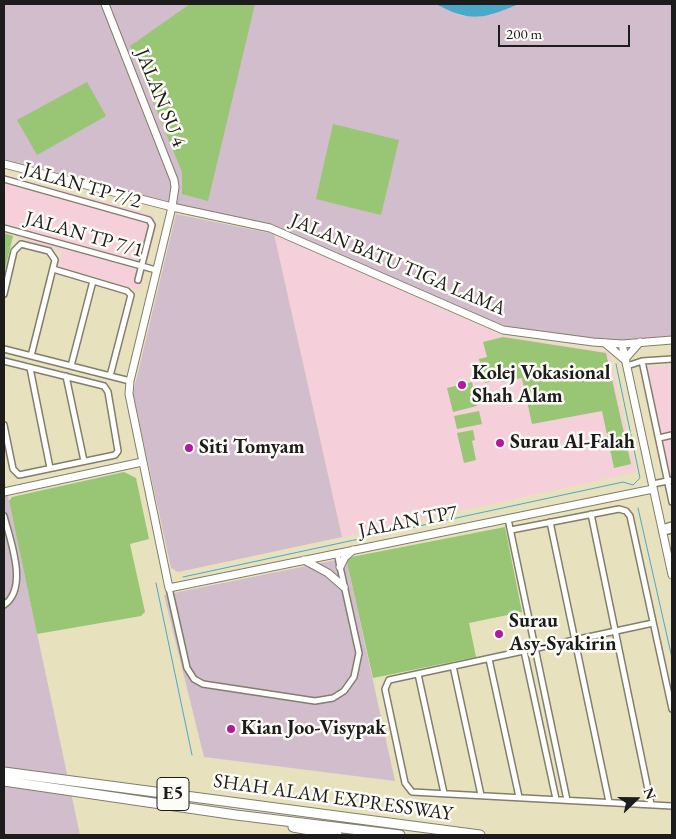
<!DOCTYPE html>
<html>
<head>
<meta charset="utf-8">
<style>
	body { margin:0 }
	#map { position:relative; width:676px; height:839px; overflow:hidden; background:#e7e1bd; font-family:"EB Garamond",serif }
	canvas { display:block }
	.frame { position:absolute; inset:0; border:5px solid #1c1c1c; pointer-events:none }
	.north { position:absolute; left:611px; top:774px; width:50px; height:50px; -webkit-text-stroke:4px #fdfcf7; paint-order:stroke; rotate:68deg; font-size:14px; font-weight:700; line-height:20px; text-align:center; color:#1c1c1c }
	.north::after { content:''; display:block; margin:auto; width:18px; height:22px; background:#1c1c1c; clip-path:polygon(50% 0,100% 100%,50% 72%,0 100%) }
	.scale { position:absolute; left:498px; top:25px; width:132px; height:22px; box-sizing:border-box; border:2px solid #1c1c1c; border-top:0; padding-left:6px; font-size:15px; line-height:18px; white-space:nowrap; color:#1c1c1c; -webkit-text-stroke:4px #fdfcf7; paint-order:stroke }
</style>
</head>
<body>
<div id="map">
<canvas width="676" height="839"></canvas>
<div class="frame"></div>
<div class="north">N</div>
<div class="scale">200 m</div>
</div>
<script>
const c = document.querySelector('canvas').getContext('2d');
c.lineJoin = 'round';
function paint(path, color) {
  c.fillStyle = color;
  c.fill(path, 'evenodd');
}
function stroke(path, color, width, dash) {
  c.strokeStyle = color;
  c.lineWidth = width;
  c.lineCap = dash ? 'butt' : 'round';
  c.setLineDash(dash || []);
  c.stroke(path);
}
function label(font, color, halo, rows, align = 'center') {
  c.font = font + ' "EB Garamond",serif';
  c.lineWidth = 5;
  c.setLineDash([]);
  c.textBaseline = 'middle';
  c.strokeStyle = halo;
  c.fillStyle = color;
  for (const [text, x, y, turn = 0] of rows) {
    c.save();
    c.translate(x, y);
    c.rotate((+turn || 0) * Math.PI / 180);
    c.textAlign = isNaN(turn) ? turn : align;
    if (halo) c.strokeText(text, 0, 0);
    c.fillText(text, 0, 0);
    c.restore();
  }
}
const built = new Path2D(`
	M 4,175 L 153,215 L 157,226 L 140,290 L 58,267 L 62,251 L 4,233 Z
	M 274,234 L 503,336 L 609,352 L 636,472 L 342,537 Z
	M 672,365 L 672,476 L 669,477 L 646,367 Z`);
const industrial = new Path2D(`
	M 4,4 L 436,4 L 460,15 L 477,17 L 489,15 L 519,4 L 672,4 L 672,340 L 615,347 L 503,332 L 287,232 L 4,165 Z
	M 176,214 L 274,234 L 342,537 L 178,572 L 171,568 L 133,393 Z
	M 4,478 L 80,835 L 4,835 Z
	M 346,558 L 395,781 L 204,757 L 164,595 Z`);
const green = new Path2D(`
	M 190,4 L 255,4 L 208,201 L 182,194 L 182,172 L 130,46 Z
	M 87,82 L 106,116 L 37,155 L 17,120 Z
	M 333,124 L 399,140 L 381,215 L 316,199 Z
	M 4,233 L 13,236 L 4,274 Z
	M 503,337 L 606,353 L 631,464 L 614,468 L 602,411 L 532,424 L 522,378 L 501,382 L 500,379 L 485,383 L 479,359 L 487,357 L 483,342 Z
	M 472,382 L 477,406 L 453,412 L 447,388 Z
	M 479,411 L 482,424 L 457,429 L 454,416 Z
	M 473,430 L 475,440 L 472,441 L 476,460 L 464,463 L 457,433 Z
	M 124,472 L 136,478 L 149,539 L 130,544 L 145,612 L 141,616 L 37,634 L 9,501 L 12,497 Z
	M 505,527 L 522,612 L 469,623 L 476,657 L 373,678 L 346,558 Z`);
const water = new Path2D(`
	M 436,4 L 519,4 C 483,19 471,23 436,4 Z`);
const stream = new Path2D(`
	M 638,508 L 672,658
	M 183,577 L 623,482 L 633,485 L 640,478 L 616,364
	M 156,583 L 192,755`);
const street = new Path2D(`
	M 4,179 L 149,220 L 152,225 L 138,280
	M 4,228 L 156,270
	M 53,269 L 127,291 L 131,295 L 110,376
	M 4,294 L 14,251 L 21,244 L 49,251 L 55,260 L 31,356
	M 4,349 L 130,381
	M 4,361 L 104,386 L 108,392 L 118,451 L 115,455 L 19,475 L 13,469 L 4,425
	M 642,361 L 672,502
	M 71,366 L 93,281
	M 627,366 L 642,361 L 672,359
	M 30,368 L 50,468
	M 66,376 L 84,461
	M 659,438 L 672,435
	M 653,484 L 672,480
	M 591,514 L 651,804
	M 4,516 C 10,540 29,588 4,605
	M 508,519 L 567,800
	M 550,522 L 609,802
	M 662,528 L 672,525
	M 511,530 L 619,509 L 626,511 L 630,516 L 672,709
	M 663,532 L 672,530
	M 169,588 L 187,668 L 194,679 L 203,684 L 315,701 L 333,698 L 344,691 L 354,677 L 359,653 L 337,553
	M 653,623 L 389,680 L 385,689 L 405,783 L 412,792 L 672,806
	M 524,651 L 556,799
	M 489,659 L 519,797
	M 453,666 L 481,795
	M 418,674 L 444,793`);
const secondary = new Path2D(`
	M 105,4 L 174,180 L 175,187 L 172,207 L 130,381 L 129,394 L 169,588 L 653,489
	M 4,164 L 172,207 L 270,228 L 503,330 L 593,342 L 622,344 L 672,340
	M 605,343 L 625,360
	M 622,344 L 672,575
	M 625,359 L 640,342
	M 4,492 L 142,462
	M 304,560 L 328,573 L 344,587
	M 340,567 L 345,557 L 353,550`);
const highway = new Path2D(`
	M 4,772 L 480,835
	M 4,781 L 236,815 L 400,835
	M 293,827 L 337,835`);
const markers = [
	[462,385,5,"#b5179e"],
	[500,443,5,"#b5179e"],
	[189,448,5,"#b5179e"],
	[499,634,5,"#b5179e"],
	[231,729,5,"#b5179e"]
];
const shields = [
	[173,794,32]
];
const shieldNames = [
	["E5",173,794]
];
const streetNames = [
	["JALAN SU 4",160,98,68],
	["JALAN TP 7/2",82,186,16],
	["JALAN TP 7/1",84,235,16],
	["JALAN BATU TIGA LAMA",398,265,23],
	["JALAN TP7",408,522,-11],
	["SHAH ALAM EXPRESSWAY",333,798,8]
];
const poiNames = [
	["Kolej Vokasional",472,374],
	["Shah Alam",472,397],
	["Surau Al-Falah",510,443],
	["Siti Tomyam",199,448],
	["Surau",509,622],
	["Asy-Syakirin",509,645],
	["Kian Joo-Visypak",241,729]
];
paint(built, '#f5cfda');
paint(industrial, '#d1bdcb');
paint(green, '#98c675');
paint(water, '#4aa8c9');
stroke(stream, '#4aa8c9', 1);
stroke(street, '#827e6c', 8);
stroke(secondary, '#827e6c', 9);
stroke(highway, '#827e6c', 11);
stroke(street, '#fff', 5);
stroke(secondary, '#fff', 7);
stroke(highway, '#fff', 9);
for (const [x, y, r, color] of markers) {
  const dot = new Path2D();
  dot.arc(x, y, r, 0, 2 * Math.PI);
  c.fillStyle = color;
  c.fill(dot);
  stroke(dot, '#fdfcf7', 2);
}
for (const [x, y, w] of shields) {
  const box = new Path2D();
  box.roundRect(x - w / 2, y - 16.5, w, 33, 4);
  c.fillStyle = '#fdfcf7';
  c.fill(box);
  stroke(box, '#1c1c1c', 1);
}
label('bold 19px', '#1c1c1c', null, shieldNames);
label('20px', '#1c1c1c', '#fdfcf7', streetNames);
label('bold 20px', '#1c1c1c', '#fdfcf7', poiNames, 'left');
</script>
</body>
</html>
